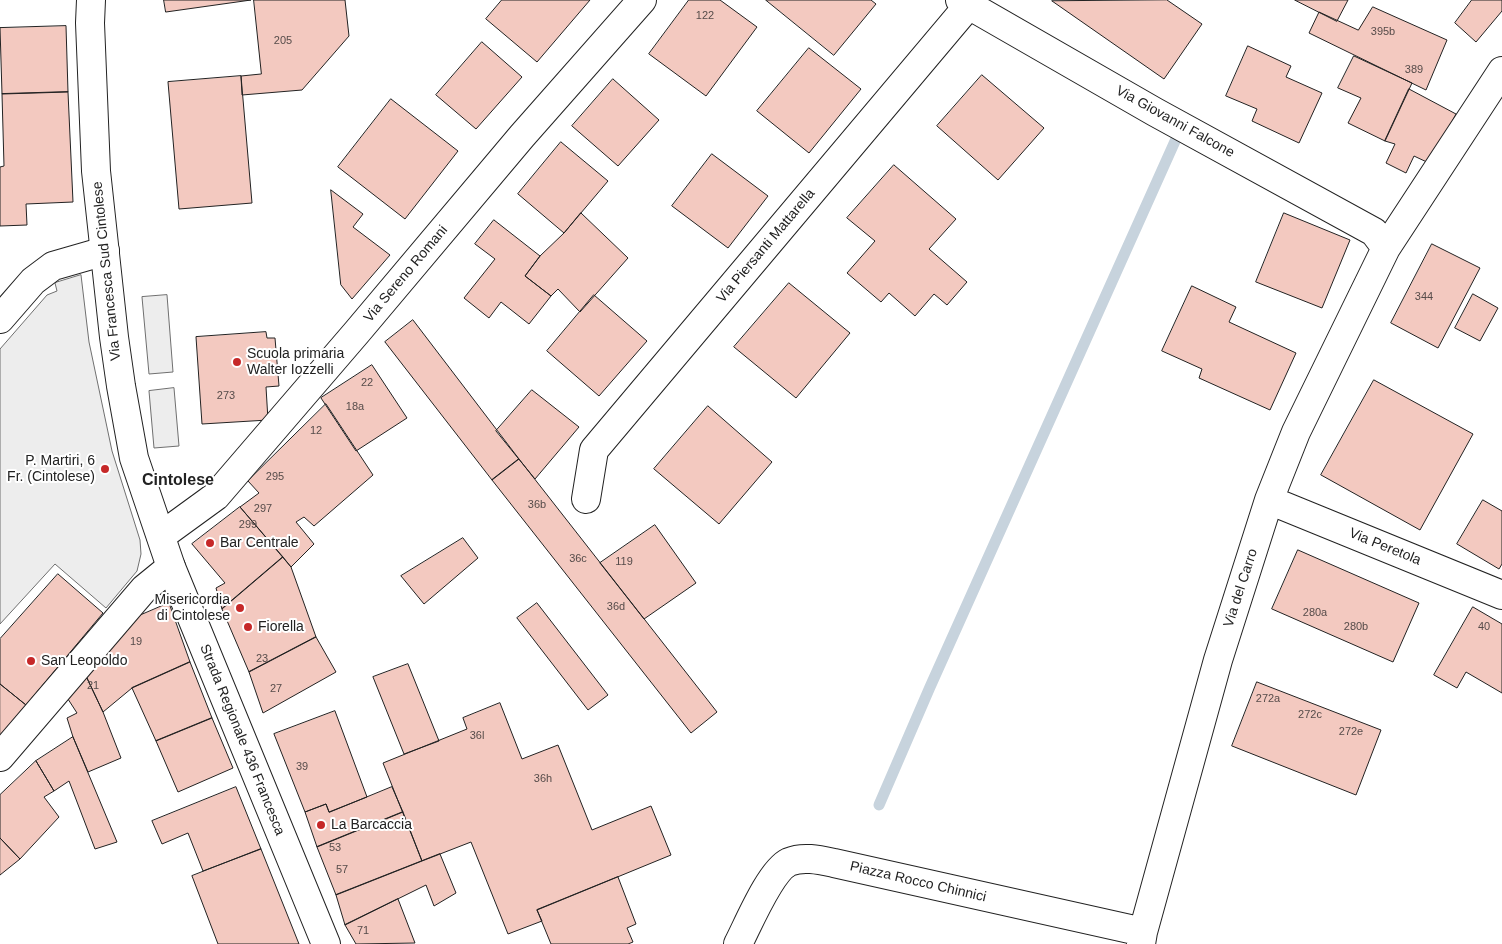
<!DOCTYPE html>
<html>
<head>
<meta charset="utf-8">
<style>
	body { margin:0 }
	canvas { display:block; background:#fff }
</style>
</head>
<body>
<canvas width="1502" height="944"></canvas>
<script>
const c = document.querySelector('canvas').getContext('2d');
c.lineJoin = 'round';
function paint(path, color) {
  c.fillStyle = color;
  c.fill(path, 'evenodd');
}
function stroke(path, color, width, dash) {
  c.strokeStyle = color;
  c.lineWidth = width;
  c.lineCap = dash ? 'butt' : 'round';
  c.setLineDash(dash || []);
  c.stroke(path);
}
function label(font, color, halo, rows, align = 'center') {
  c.font = font + ' Arial,sans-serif';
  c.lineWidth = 4;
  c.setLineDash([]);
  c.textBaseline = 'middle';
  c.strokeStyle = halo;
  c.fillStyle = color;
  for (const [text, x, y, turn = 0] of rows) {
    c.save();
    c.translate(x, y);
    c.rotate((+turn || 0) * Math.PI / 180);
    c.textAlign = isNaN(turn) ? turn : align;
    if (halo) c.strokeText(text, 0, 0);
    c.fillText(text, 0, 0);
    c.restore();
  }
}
const parking = new Path2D(`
	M 81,275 L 89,342 L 112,451 L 140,540 L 141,554 L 137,571 L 106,608 L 55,564 L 0,624 L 0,349 L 47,295 L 57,291 L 55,283 Z
	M 167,295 L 173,372 L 149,374 L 142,297 Z
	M 174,388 L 179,446 L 154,448 L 149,391 Z`);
const stream = new Path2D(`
	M 879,805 L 930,687 L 1176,139`);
const building = new Path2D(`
	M 164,0 L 251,0 L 166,12 Z
	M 254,0 L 345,0 L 349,36 L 302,90 L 242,95 L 241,76 L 261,74 Z
	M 502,0 L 590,0 L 537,62 L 486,19 Z
	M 689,0 L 720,0 L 757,27 L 706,96 L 649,54 Z
	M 766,0 L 871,0 L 876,4 L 834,55 Z
	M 1167,0 L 1202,24 L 1164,79 L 1052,1 Z
	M 1295,0 L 1348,0 L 1337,21 Z
	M 1472,0 L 1502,0 L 1502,11 L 1476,42 L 1455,23 Z
	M 1373,7 L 1447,40 L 1426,90 L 1309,33 L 1319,12 L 1358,30 Z
	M 66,26 L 68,92 L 2,94 L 0,28 Z
	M 482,42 L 522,77 L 476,129 L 436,95 Z
	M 1248,46 L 1291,66 L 1286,77 L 1322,93 L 1299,143 L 1252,121 L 1257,109 L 1226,96 Z
	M 809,48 L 861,89 L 809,153 L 757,111 Z
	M 1354,56 L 1412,83 L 1385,141 L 1348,123 L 1361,98 L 1338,88 Z
	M 982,75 L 1044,128 L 998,180 L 937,126 Z
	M 241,76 L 252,203 L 179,209 L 168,82 Z
	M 613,79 L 659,120 L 618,166 L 572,126 Z
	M 1409,89 L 1456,114 L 1431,164 L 1414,156 L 1406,173 L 1386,163 L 1395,144 L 1385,141 Z
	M 68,92 L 73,202 L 26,204 L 27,225 L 0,226 L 0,167 L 4,166 L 2,94 Z
	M 391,99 L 458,151 L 405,219 L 338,167 Z
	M 561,142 L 608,181 L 564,233 L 518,194 Z
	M 712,154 L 768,196 L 728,248 L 672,206 Z
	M 894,165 L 956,219 L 929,249 L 967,282 L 947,305 L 934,294 L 915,316 L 889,293 L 881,302 L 847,273 L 875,241 L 847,218 Z
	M 331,190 L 363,214 L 353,227 L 390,255 L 352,299 L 341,285 Z
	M 581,213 L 628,258 L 580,312 L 558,289 L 551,296 L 525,276 L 540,256 L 564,233 Z
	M 1284,213 L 1350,240 L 1322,308 L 1256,282 Z
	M 494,220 L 540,256 L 525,276 L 551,296 L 529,324 L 501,302 L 489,318 L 464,298 L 495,259 L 475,244 Z
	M 1432,244 L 1480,268 L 1438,348 L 1391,323 Z
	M 789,283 L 850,333 L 796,398 L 734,347 Z
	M 1192,286 L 1236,307 L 1229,322 L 1296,353 L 1270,410 L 1199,378 L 1202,369 L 1162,351 Z
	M 1473,294 L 1498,308 L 1480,341 L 1455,328 Z
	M 594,295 L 647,341 L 599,396 L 547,351 Z
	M 413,320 L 519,459 L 492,480 L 385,342 Z
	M 266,332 L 267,338 L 275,338 L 279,386 L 266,387 L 268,420 L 202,424 L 196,337 Z
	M 372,365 L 407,418 L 356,451 L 321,398 Z
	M 1374,380 L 1473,434 L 1420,530 L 1321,475 Z
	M 532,390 L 579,427 L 535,479 L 496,431 Z
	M 326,404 L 373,475 L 314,526 L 304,517 L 296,522 L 314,544 L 291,567 L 240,507 L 259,493 L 248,481 Z
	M 708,406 L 772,462 L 719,524 L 654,469 Z
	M 519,459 L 717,712 L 691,733 L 492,480 Z
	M 1483,500 L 1502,511 L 1502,564 L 1499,569 L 1457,544 Z
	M 240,507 L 283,557 L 222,609 L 216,588 L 225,583 L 192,544 Z
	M 655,525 L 696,583 L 644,619 L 600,563 Z
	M 463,538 L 478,558 L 424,604 L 401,576 Z
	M 1298,550 L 1419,603 L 1393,662 L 1272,609 Z
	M 283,557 L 291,567 L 316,637 L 249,672 L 222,609 Z
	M 58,574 L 103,613 L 26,705 L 0,684 L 0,639 Z
	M 169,603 L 190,662 L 132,688 L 103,712 L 86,676 L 136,617 Z
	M 537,603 L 608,695 L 588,710 L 517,618 Z
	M 1473,607 L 1502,624 L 1502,693 L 1466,672 L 1457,688 L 1434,675 Z
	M 316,637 L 336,672 L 263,713 L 249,672 Z
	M 190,662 L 212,718 L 156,741 L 132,688 Z
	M 408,664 L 439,741 L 404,754 L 373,677 Z
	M 86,676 L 103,712 L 121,758 L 88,772 L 73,737 L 67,718 L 77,713 L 66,696 Z
	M 1257,682 L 1381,730 L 1356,795 L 1232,746 Z
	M 0,684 L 26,705 L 0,736 Z
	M 500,703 L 522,759 L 558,745 L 592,830 L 651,806 L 671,855 L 537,910 L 542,921 L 508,934 L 471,842 L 422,861 L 383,763 L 467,729 L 463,718 Z
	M 335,711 L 367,797 L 329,812 L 326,804 L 305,812 L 274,734 Z
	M 212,718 L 233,768 L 178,792 L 156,741 Z
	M 73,737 L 117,842 L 95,849 L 69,781 L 54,791 L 36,761 Z
	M 36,761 L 54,791 L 44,797 L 59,817 L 20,859 L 0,838 L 0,795 Z
	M 236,787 L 261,849 L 203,871 L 188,833 L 162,844 L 152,821 Z
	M 392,787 L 403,812 L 317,847 L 305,812 L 326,804 L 329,812 Z
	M 403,812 L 422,861 L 336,895 L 317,847 Z
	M 0,838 L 20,859 L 0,875 Z
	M 261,849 L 299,944 L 218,944 L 192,876 Z
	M 440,854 L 456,893 L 434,906 L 426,885 L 345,925 L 336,895 Z
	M 618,877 L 636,924 L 627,928 L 633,942 L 628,944 L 551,944 L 537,910 Z
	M 398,899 L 415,943 L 356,944 L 345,925 Z`);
const street = new Path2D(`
	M 960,0 L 1155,112 L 1374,232 L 1386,248
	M 0,319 L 33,281 L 53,266 L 105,251
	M 586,499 L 594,450 L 973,0
	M 1269,500 L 1502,595
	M 161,536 L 216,496 L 357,332 L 522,136 L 642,0
	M 0,757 L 144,589 L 171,567
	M 738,944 C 748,925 770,871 789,862 C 803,856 820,860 834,863 L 1143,932
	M 1141,944 L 1143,932 L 1218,660 L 1269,500 L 1296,432 L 1386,248 L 1502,71`);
const secondary = new Path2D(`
	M 91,0 L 90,23 L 96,171 L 114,337 L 121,386 L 134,458 L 171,567 L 326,944`);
const markers = [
	[237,362,5,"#c62828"],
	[105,469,5,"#c62828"],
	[210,543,5,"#c62828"],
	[240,608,5,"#c62828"],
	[248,627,5,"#c62828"],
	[31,661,5,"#c62828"],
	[321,825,5,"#c62828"]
];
const numberNames = [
	["122",705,16],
	["395b",1383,32],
	["205",283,41],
	["389",1414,70],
	["344",1424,297],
	["22",367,383],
	["273",226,396],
	["18a",355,407],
	["12",316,431],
	["295",275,477],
	["36b",537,505],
	["297",263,509],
	["299",248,525],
	["36c",578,559],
	["119",624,562],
	["36d",616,607],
	["280a",1315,613],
	["280b",1356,627],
	["40",1484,627],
	["19",136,642],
	["23",262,659],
	["21",93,686],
	["27",276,689],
	["272a",1268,699],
	["272c",1310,715],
	["272e",1351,732],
	["36l",477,736],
	["39",302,767],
	["36h",543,779],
	["53",335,848],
	["57",342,870],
	["71",363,931]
];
const streetNames = [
	["Via Giovanni Falcone",1175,122,29],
	["Via Piersanti Mattarella",766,246,-50],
	["Via Francesca Sud Cintolese",107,271,-96],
	["Via Sereno Romani",406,274,-50],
	["Via Peretola",1385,547,22],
	["Via del Carro",1241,588,-72],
	["Strada Regionale 436 Francesca",242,740,68],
	["Piazza Rocco Chinnici",918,882,13]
];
const poiNames = [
	["Scuola primaria",247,354],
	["Walter Iozzelli",247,370],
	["P. Martiri, 6",95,461,"right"],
	["Fr. (Cintolese)",95,477,"right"],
	["Bar Centrale",220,543],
	["Misericordia",230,600,"right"],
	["di Cintolese",230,616,"right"],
	["Fiorella",258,627],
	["San Leopoldo",41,661],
	["La Barcaccia",331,825]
];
const quarterNames = [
	["Cintolese",178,481]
];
paint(parking, '#ededed');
stroke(parking, '#6f6f6f', 1);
stroke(stream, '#c7d3dd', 11);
paint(building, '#f3c9c0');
stroke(building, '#222', 1);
stroke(street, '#222', 30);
stroke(secondary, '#222', 30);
stroke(street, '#fff', 28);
stroke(secondary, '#fff', 28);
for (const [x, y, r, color] of markers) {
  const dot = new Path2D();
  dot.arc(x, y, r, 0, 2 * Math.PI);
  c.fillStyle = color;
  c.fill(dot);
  stroke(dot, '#fff', 2);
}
label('11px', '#564c4a', null, numberNames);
label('14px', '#222', '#fff', streetNames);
label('14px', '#222', '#fff', poiNames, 'left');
label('bold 16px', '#222', '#fff', quarterNames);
</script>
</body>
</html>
